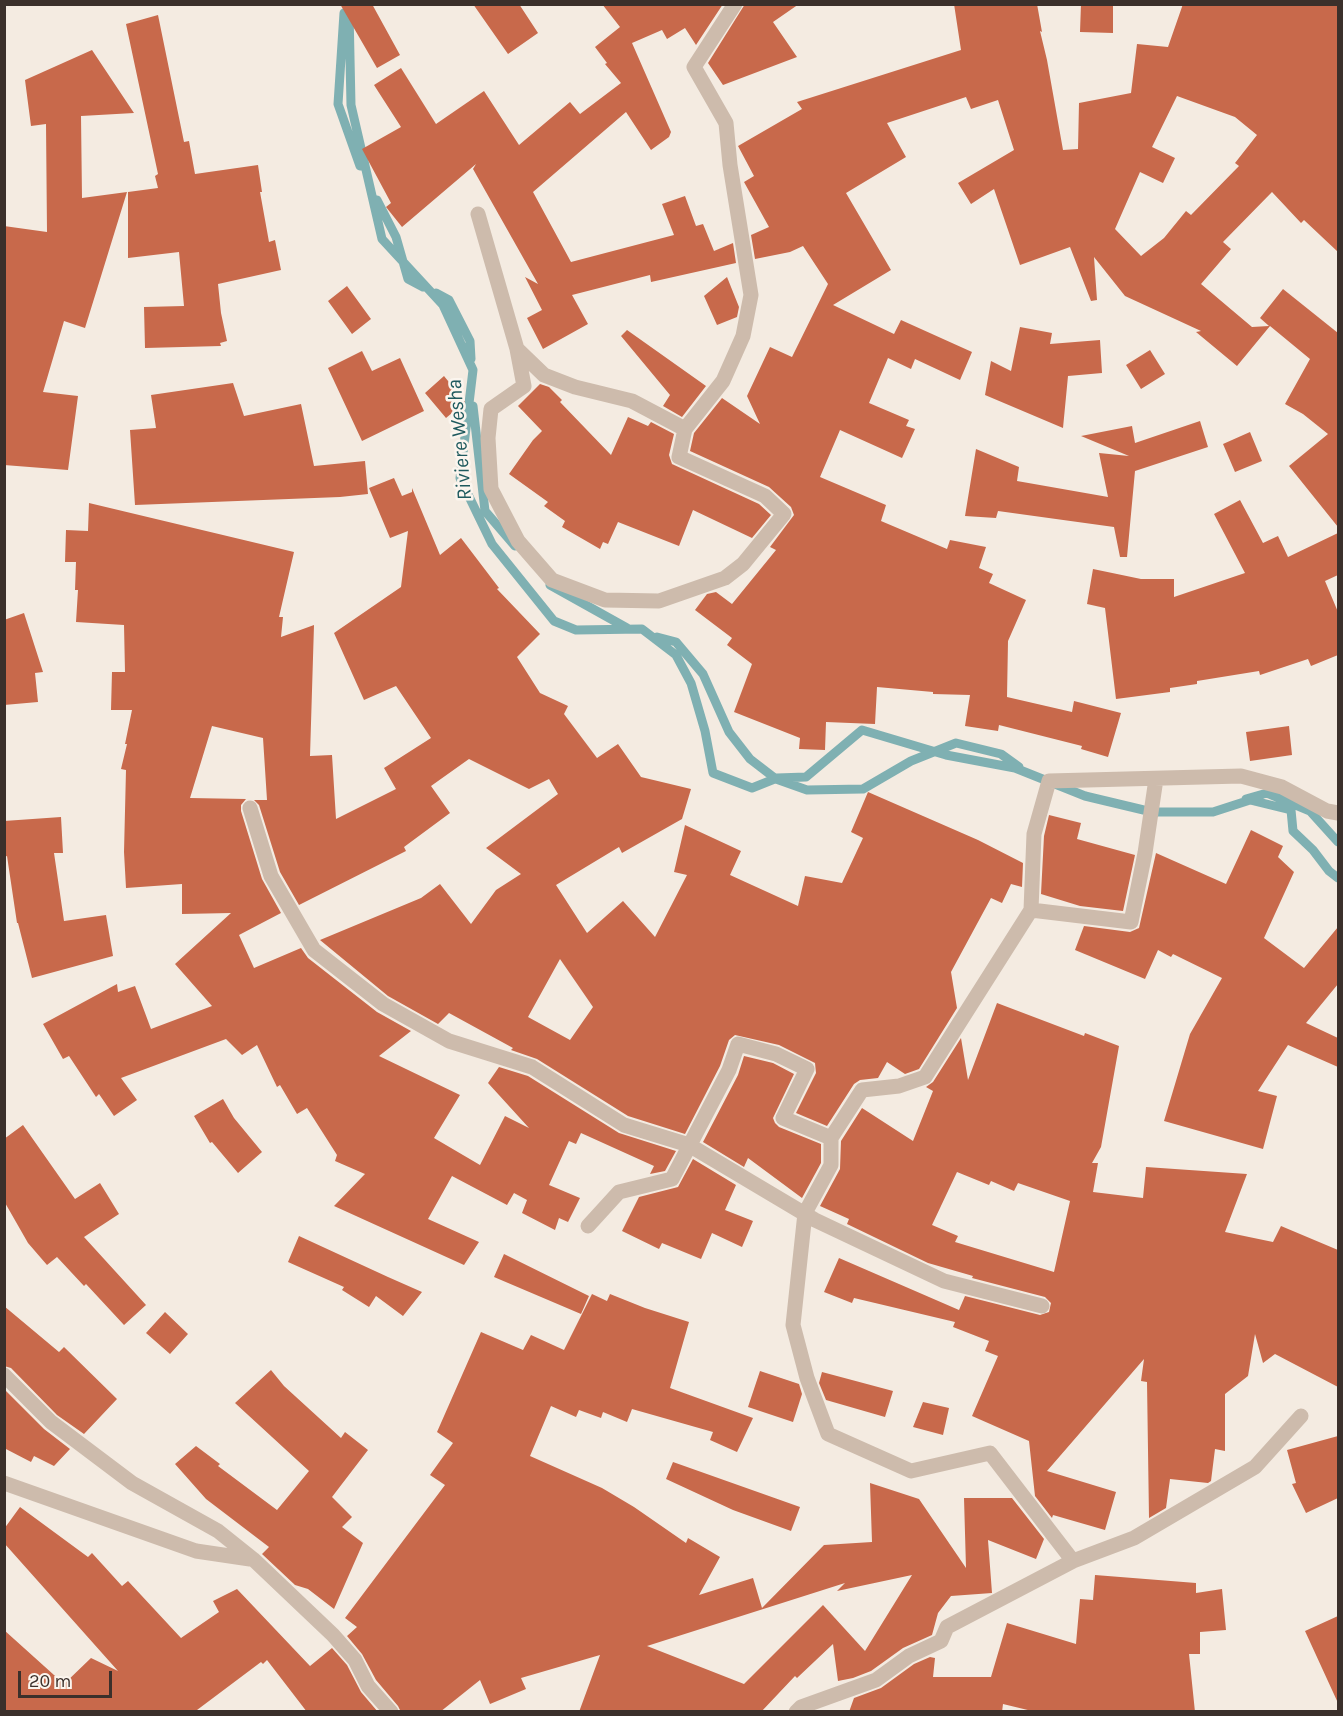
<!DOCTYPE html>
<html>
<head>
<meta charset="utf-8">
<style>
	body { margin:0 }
	#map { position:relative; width:1343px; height:1716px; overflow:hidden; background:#f4ebe1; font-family:Karla,sans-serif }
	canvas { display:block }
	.frame { position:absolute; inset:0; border:6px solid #3b302b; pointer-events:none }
	.scale { position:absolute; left:18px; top:1671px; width:94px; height:27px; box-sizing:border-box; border:3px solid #3b302b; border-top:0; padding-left:8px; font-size:18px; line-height:21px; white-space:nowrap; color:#3b302b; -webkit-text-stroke:4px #fbf5ee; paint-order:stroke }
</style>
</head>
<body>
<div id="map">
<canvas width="1343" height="1716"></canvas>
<div class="frame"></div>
<div class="scale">20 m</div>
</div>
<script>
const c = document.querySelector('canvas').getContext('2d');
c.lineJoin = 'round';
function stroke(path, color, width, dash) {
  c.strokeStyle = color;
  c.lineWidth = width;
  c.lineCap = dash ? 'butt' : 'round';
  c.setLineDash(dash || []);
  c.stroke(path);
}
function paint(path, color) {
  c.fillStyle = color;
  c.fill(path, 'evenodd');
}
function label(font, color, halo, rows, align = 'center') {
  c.font = font + ' Karla,sans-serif';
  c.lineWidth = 5;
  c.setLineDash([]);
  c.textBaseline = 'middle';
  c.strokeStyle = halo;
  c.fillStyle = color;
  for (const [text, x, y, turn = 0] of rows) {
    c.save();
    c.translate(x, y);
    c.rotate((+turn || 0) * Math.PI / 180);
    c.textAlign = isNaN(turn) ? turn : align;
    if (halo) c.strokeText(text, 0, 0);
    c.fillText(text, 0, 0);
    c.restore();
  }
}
const stream = new Path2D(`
	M 349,10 L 351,105 L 382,239 L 443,305 L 473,370 L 460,478 L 492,544 L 554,621 L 576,630 L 642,629 L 676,655 L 691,683 L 705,731 L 713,773 L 752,788 L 777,778 L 806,777 L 862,730 L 946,755 L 1015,768 L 1085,796 L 1152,812 L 1213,812 L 1250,800 L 1291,810 L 1293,831 L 1313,850 L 1329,871 L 1338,878
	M 344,13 L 338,104 L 360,166
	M 377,200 L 396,237 L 408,279 L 423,287
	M 436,293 L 449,300 L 470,341 L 471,359
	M 473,406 L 485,511 L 515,546
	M 550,585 L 627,628
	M 657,637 L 676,642 L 703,674 L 729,732 L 750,759 L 776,779 L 807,790 L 863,789 L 911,761 L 956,743 L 1001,754 L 1019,767
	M 1246,799 L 1267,793 L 1310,811 L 1338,842`);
const building = new Path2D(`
	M 340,4 L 372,4 L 400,55 L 377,68 Z
	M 473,4 L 519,4 L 538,33 L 508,54 Z
	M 602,4 L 723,4 L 696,45 L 685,28 L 667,39 L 662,30 L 632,43 L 671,132 L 669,137 L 651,150 L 626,112 L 533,192 L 571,262 L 674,235 L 662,204 L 685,196 L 696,226 L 703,224 L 714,251 L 733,243 L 736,263 L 651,282 L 650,275 L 572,295 L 588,324 L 543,349 L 527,318 L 542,310 L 525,277 L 538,284 L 473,169 L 476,164 L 402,227 L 386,207 L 391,203 L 362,149 L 401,127 L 374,85 L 401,68 L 436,124 L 484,91 L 519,145 L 570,102 L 580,114 L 621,83 L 605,64 L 607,63 L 595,47 L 620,27 Z
	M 745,4 L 799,4 L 773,22 L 797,57 L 723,85 L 708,63 Z
	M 954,4 L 1037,4 L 1042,32 L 1040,31 L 1047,60 L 1063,150 L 1078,149 L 1079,103 L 1131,93 L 1137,44 L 1168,47 L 1183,4 L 1338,4 L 1338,252 L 1304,220 L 1301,223 L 1272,192 L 1223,242 L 1231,249 L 1201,284 L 1252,327 L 1269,326 L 1260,318 L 1283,289 L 1338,333 L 1338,527 L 1289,466 L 1328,434 L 1303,414 L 1285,404 L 1310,359 L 1270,326 L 1237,366 L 1196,332 L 1201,331 L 1125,296 L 1094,257 L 1097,300 L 1091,301 L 1070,247 L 1020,265 L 994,189 L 971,204 L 958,183 L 1014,150 L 998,100 L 971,109 L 966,97 L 887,123 L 906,157 L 846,193 L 891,270 L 833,305 L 894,334 L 901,320 L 972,352 L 960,380 L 915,359 L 911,369 L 888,358 L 869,403 L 909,420 L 906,426 L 915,429 L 902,458 L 840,430 L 820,477 L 886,505 L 881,521 L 947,549 L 950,540 L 986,547 L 979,568 L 993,574 L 989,583 L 1026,600 L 1008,641 L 1007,697 L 1072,712 L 1074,701 L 1121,713 L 1108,757 L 1081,749 L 1082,746 L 999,725 L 998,731 L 965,726 L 970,695 L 933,694 L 933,692 L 877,687 L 875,724 L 826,722 L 825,750 L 799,749 L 800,738 L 734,712 L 752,664 L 727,645 L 732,638 L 695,610 L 707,594 L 716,592 L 732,604 L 776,550 L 770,547 L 794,515 L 791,507 L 769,487 L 690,451 L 694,433 L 722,398 L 760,424 L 747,396 L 770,347 L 792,357 L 828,284 L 803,246 L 790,252 L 755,259 L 751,235 L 769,227 L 744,182 L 754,176 L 738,146 L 802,109 L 797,102 L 961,50 ZM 1177,96 L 1235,117 L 1257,135 L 1235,163 L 1239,166 L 1191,215 L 1186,211 L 1164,238 L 1141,256 L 1115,229 L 1140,172 L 1163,183 L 1175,158 L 1152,147 Z
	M 1081,4 L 1113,4 L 1113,33 L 1080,32 Z
	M 158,15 L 184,142 L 189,141 L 195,174 L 258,165 L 262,192 L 260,192 L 269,242 L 275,240 L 281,270 L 218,284 L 221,313 L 227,341 L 220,343 L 221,346 L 145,348 L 144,307 L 184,306 L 179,252 L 128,258 L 128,192 L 158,188 L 155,176 L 158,174 L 126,24 Z
	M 92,50 L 134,113 L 81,116 L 82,198 L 127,192 L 85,328 L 64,321 L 43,392 L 78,396 L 68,470 L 4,465 L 4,226 L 47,232 L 46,124 L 31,126 L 25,80 Z
	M 727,277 L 739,307 L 737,317 L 717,325 L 704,296 Z
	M 347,286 L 371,319 L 352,334 L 328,301 Z
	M 1020,327 L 1052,333 L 1050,344 L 1100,340 L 1102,373 L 1068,376 L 1063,428 L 985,395 L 991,361 L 1011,371 Z
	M 627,330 L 706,386 L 682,417 L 663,406 L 670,395 L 621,336 Z
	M 1150,350 L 1165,374 L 1141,389 L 1126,365 Z
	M 362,351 L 372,371 L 400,358 L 424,411 L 362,441 L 328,368 Z
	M 444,376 L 465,402 L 446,418 L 425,393 Z
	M 233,383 L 244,416 L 301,404 L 314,466 L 365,461 L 368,494 L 340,497 L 135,505 L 130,430 L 156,428 L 151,395 Z
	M 540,384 L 549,387 L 562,400 L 560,402 L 611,455 L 628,417 L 648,426 L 651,422 L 674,434 L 669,455 L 672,464 L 759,504 L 771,515 L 752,538 L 693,510 L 679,546 L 618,522 L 608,544 L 603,542 L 600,549 L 562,527 L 565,521 L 544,506 L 548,502 L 509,474 L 533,440 L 542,431 L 518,406 Z
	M 1200,421 L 1208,447 L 1135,471 L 1127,557 L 1120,557 L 1114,527 L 998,511 L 996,518 L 965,516 L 976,449 L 1019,467 L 1017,481 L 1108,497 L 1099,453 L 1129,456 L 1081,436 L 1132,426 L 1135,443 Z
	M 1250,432 L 1262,461 L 1235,472 L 1223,444 Z
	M 394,478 L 402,496 L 412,492 L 412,488 L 440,555 L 461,538 L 499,588 L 497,589 L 540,634 L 517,657 L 540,693 L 568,706 L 564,714 L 597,758 L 618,744 L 641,777 L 691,789 L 682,819 L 622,853 L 619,847 L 556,885 L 587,933 L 623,901 L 655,937 L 687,875 L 674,872 L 685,825 L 741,851 L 730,875 L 798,906 L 805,876 L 842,883 L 863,838 L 851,832 L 868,792 L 978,840 L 1023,863 L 1022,887 L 1011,884 L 1002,903 L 991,898 L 951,972 L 957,1008 L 919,1069 L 905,1074 L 887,1062 L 878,1078 L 860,1080 L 854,1084 L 827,1126 L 796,1113 L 816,1073 L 815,1063 L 779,1045 L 735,1035 L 729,1040 L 720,1066 L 685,1134 L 628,1116 L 537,1059 L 511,1050 L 513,1048 L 449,1013 L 438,1024 L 388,996 L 320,940 L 421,898 L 440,884 L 471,924 L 496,890 L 521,874 L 486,848 L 558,794 L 549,779 L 529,789 L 469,759 L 431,786 L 450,813 L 404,847 L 406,851 L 299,905 L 280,872 L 259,805 L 254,800 L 267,800 L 263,738 L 212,726 L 190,798 L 246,799 L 241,805 L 241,811 L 262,879 L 281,913 L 239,935 L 254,968 L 301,948 L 308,958 L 377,1012 L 411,1031 L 379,1056 L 460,1095 L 434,1138 L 480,1165 L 505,1116 L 529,1128 L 488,1083 L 499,1067 L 528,1076 L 619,1133 L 676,1151 L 665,1171 L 650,1174 L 654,1166 L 581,1133 L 576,1144 L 569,1141 L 549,1185 L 580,1198 L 568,1222 L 559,1218 L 555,1230 L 522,1213 L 527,1200 L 514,1193 L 507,1205 L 452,1176 L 428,1219 L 479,1242 L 464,1265 L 334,1206 L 365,1174 L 335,1161 L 337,1155 L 307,1108 L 297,1114 L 280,1085 L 277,1087 L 257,1045 L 242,1055 L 226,1039 L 121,1078 L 137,1100 L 114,1116 L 99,1094 L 96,1097 L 69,1056 L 63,1059 L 43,1024 L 117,984 L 118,992 L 135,986 L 151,1029 L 212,1006 L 175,964 L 231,913 L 182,914 L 182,884 L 126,888 L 124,852 L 126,770 L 121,769 L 127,744 L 125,744 L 132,710 L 111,710 L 112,672 L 125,672 L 124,625 L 76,622 L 78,590 L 75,590 L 76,562 L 65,562 L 66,530 L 88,531 L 89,503 L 294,552 L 279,617 L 283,617 L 281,637 L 314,625 L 310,756 L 332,755 L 336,819 L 396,789 L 384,768 L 431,738 L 396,686 L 364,700 L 334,633 L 401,587 L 408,531 L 390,538 L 369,488 ZM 560,959 L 593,1007 L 570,1040 L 528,1017 Z
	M 1240,500 L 1263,543 L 1278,536 L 1288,557 L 1338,533 L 1338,575 L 1325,581 L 1338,612 L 1338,655 L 1311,666 L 1308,659 L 1260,675 L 1259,671 L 1197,681 L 1197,684 L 1170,688 L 1170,692 L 1116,699 L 1105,608 L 1087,604 L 1093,569 L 1141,579 L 1174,579 L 1174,597 L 1245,573 L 1214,514 Z
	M 24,613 L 43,672 L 35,673 L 38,702 L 4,705 L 4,620 Z
	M 1289,726 L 1292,755 L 1250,761 L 1246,732 Z
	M 1049,815 L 1081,823 L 1077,839 L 1135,855 L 1123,911 L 1080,906 L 1041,894 L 1044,836 Z
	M 61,817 L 63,853 L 54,853 L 64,921 L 106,915 L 113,956 L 32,978 L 18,923 L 17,923 L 7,856 L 4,857 L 4,821 Z
	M 1251,830 L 1283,846 L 1278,857 L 1294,872 L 1264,938 L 1304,968 L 1338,927 L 1338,984 L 1306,1023 L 1338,1038 L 1338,1067 L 1288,1045 L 1258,1091 L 1277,1096 L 1263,1149 L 1164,1121 L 1190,1034 L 1222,978 L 1173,954 L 1171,957 L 1158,950 L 1145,979 L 1075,950 L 1084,926 L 1130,932 L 1139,928 L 1156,853 L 1226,884 Z
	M 997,1003 L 1084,1036 L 1085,1033 L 1119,1046 L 1101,1147 L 1092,1163 L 1098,1163 L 1093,1192 L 1143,1198 L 1146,1167 L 1247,1174 L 1225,1232 L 1273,1242 L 1281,1226 L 1338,1250 L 1338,1387 L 1275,1354 L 1263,1363 L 1255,1334 L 1248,1376 L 1225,1394 L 1225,1451 L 1215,1449 L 1211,1481 L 1208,1483 L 1170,1479 L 1166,1508 L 1149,1518 L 1147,1382 L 1141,1381 L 1144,1359 L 1047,1471 L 1116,1492 L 1105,1530 L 1053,1515 L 1052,1518 L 1035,1496 L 1029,1441 L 972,1416 L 998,1356 L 985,1351 L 989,1341 L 953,1327 L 955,1322 L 854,1298 L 852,1303 L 824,1292 L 839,1258 L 959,1310 L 965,1296 L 1040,1315 L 1049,1312 L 1051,1303 L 1045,1297 L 972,1278 L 973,1276 L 928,1263 L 847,1224 L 849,1219 L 820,1206 L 840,1169 L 841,1141 L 862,1108 L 913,1141 L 933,1091 L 926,1087 L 933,1082 L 961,1038 L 968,1080 ZM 957,1172 L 989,1185 L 991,1181 L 1014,1191 L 1018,1183 L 1070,1201 L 1054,1272 L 955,1242 L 958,1236 L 932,1225 Z
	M 744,1056 L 773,1063 L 794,1074 L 773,1118 L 775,1123 L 779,1127 L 821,1144 L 821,1163 L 802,1198 L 748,1158 L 744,1167 L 703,1142 L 738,1075 Z
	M 223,1099 L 234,1118 L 262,1152 L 238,1173 L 212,1142 L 210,1143 L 194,1116 Z
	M 23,1125 L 75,1199 L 100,1183 L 119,1214 L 84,1237 L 146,1305 L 124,1325 L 86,1284 L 84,1286 L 57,1257 L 47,1265 L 28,1243 L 4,1201 L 4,1139 Z
	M 693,1159 L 736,1185 L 725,1210 L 753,1221 L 742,1247 L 712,1233 L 701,1259 L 662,1243 L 659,1249 L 622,1231 L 639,1197 L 678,1187 Z
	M 299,1236 L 388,1277 L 422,1292 L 403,1316 L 376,1296 L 369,1307 L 342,1290 L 344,1287 L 288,1262 Z
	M 504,1254 L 589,1296 L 581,1314 L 494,1277 Z
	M 592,1294 L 607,1301 L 610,1294 L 645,1308 L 689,1322 L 670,1388 L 753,1418 L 737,1452 L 710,1440 L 713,1432 L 632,1409 L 627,1422 L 603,1412 L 601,1418 L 579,1410 L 576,1417 L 551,1406 L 530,1456 L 602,1488 L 634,1507 L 686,1543 L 688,1538 L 720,1557 L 699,1595 L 753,1578 L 762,1608 L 824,1545 L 872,1542 L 870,1483 L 919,1499 L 966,1568 L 964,1498 L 1012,1498 L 1044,1539 L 1036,1559 L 988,1540 L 992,1593 L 951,1596 L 938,1613 L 932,1635 L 903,1648 L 871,1671 L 853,1678 L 838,1681 L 833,1644 L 797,1678 L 795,1676 L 761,1712 L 579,1712 L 600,1655 L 521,1678 L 526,1689 L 490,1704 L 480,1680 L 440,1712 L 401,1712 L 398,1706 L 376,1680 L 362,1654 L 347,1636 L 357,1627 L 345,1618 L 445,1485 L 430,1475 L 453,1443 L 437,1432 L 481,1332 L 523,1350 L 531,1335 L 564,1350 ZM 912,1575 L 865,1651 L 823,1605 L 744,1684 L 647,1646 L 845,1583 L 837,1591 Z
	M 4,1306 L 59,1352 L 64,1347 L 117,1399 L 84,1434 L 57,1415 L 11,1368 L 4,1366 Z
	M 165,1312 L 188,1334 L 170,1354 L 146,1333 Z
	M 271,1370 L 284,1386 L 341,1438 L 345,1432 L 368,1450 L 332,1497 L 352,1517 L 342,1527 L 363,1543 L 334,1609 L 308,1589 L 295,1585 L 262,1554 L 269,1547 L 206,1499 L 175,1464 L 196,1446 L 220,1464 L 218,1466 L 277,1510 L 309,1471 L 235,1403 Z
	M 760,1371 L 799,1384 L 802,1394 L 793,1422 L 748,1407 Z
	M 822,1372 L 893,1391 L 885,1417 L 826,1400 L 819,1383 Z
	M 4,1389 L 44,1429 L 70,1449 L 54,1466 L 34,1456 L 31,1462 L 4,1448 Z
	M 923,1402 L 949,1408 L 943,1435 L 913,1427 Z
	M 1338,1436 L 1338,1498 L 1306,1513 L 1292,1484 L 1296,1483 L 1287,1450 Z
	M 673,1462 L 800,1507 L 791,1531 L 733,1510 L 666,1479 Z
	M 20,1507 L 88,1557 L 92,1553 L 122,1586 L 128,1581 L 181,1638 L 219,1612 L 213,1601 L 237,1589 L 310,1666 L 332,1648 L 347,1665 L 361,1692 L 378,1712 L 307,1712 L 267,1660 L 263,1664 L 261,1662 L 197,1710 L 201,1712 L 4,1712 L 4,1630 L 64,1684 L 91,1658 L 118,1671 L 4,1543 L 4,1529 Z
	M 1095,1575 L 1196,1583 L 1196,1593 L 1222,1589 L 1226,1630 L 1200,1632 L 1200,1654 L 1189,1654 L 1195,1712 L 1036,1712 L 1003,1704 L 1002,1712 L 849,1712 L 854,1698 L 881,1688 L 914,1664 L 930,1657 L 935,1658 L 933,1677 L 991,1677 L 1007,1623 L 1076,1644 L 1080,1599 L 1093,1600 Z
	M 1338,1616 L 1338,1703 L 1305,1631 Z`);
const minor = new Path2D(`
	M 478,214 L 517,349 L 544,375 L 575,387 L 632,401 L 685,429
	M 517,349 L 524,386 L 491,409 L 488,438 L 491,489 L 518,541 L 552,580 L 605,600 L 659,601 L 725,578 L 743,564 L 784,514 L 765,496 L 679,457 L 685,429 L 723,381 L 743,336 L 751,295 L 730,165 L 726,123 L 694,67 L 735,4
	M 250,808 L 271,876 L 314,950 L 383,1004 L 449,1041 L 532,1067 L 624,1125 L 689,1145 L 815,1220 L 944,1281 L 1042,1306
	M 1031,910 L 1034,834 L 1049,781 L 1241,776 L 1282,787 L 1327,811 L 1338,813
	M 831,1138 L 831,1165 L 805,1213 L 793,1325 L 807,1378 L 828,1434 L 911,1471 L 990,1453 L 1073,1561
	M 588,1226 L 619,1192 L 672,1179 L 729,1070 L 738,1044 L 776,1054 L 807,1069 L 783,1118 L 831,1138 L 862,1090 L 899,1086 L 925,1077 L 1031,910 L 1131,922 L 1145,853 L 1156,779
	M 4,1375 L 51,1422 L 132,1483 L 218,1531 L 253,1559 L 333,1635 L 355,1660 L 368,1686 L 391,1712
	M 4,1483 L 196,1551 L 250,1559
	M 796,1712 L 801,1707 L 876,1680 L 909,1656 L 941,1641 L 947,1627 L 1073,1561 L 1134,1538 L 1255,1467 L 1301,1416`);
const waterNames = [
	["Riviere Wesha",460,440,-95]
];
stroke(stream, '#7fb0b2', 9);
paint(building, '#c8694b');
stroke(minor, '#cdbbac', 15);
label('italic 21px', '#1f5a5e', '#fbf5ee', waterNames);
</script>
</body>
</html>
